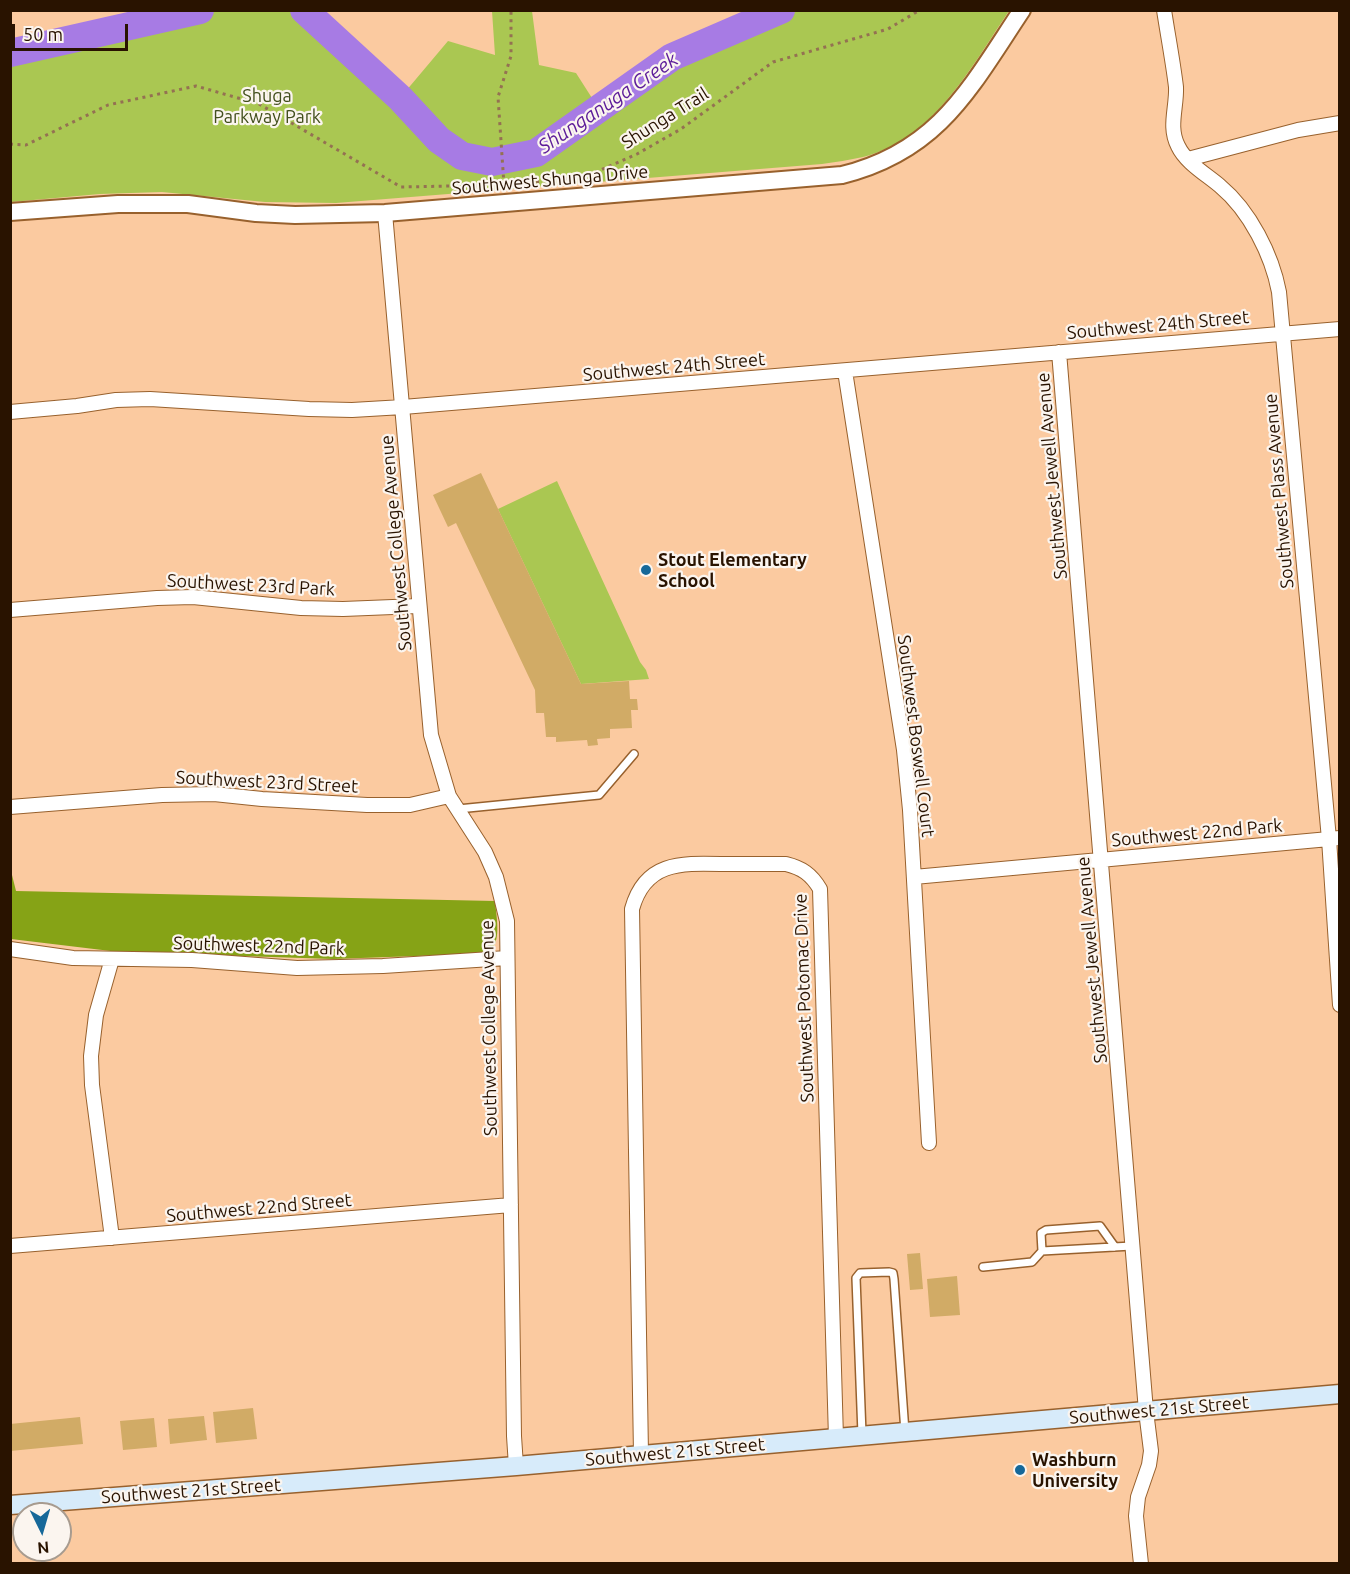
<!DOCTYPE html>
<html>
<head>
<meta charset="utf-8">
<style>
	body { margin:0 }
	#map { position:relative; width:1350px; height:1574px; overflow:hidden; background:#fbcaa0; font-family:Ubuntu,sans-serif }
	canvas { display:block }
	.frame { position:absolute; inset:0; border:12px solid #291300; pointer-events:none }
	.north { position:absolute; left:12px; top:1502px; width:60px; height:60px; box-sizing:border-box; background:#fbf5ef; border:2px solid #a79b8f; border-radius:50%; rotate:175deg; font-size:16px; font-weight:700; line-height:24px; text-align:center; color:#291300 }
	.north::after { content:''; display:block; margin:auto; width:21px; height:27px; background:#166899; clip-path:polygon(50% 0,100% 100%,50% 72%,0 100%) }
	.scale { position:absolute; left:12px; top:24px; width:116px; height:27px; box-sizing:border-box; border:3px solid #291300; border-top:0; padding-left:8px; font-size:18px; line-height:21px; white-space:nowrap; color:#291300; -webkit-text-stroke:4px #fbf5ef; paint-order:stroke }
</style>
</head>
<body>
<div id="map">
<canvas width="1350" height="1574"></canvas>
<div class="frame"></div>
<div class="north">N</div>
<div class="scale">50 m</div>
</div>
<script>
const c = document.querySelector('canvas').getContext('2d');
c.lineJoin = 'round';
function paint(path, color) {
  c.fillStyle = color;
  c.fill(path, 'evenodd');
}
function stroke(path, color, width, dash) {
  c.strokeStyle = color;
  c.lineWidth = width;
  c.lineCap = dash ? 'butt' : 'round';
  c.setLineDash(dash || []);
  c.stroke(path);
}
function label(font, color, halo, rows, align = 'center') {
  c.font = font + ' Ubuntu,sans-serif';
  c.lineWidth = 4.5;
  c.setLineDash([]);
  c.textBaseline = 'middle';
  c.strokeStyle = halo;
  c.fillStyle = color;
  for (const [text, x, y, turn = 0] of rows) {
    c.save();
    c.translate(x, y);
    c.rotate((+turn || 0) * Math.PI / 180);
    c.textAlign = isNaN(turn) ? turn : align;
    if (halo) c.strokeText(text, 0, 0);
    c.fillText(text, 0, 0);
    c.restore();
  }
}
const green = new Path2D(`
	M 200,11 L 304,11 L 400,98 L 448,41 L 495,55 L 492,11 L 532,11 L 539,65 L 576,73 L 599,109 L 672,57 L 781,11 L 1009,11 C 971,67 934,139 863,157 C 850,160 835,162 822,164 L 336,203 L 265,202 L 162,192 L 100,194 L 11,202 L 11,53 Z
	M 557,481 L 640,662 L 646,670 L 649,679 L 581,684 L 498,509 Z`);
const forest = new Path2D(`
	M 10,867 L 16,891 L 495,901 C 496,915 503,946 487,952 C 483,954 477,954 472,954 L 333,959 L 119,952 L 11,939 Z`);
const river = new Path2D(`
	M 304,10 L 400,98 L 439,140 L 462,156 L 492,162 L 536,153 L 672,57 L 781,10
	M 10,53 L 200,10`);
const building = new Path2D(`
	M 481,473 L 581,684 L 629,681 L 630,699 L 637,699 L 638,710 L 631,710 L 632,728 L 610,729 L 610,738 L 597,739 L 598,745 L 588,746 L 587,740 L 556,742 L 556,737 L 546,737 L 544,713 L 536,713 L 535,690 L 456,523 L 448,527 L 433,495 Z
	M 920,1253 L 923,1289 L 910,1290 L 907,1254 Z
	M 957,1276 L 960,1315 L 930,1317 L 927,1279 Z
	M 253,1408 L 257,1439 L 216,1443 L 213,1412 Z
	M 204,1416 L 207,1440 L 170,1444 L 168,1419 Z
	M 80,1417 L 83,1444 L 10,1451 L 10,1424 Z
	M 154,1418 L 157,1447 L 123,1450 L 120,1421 Z`);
const path = new Path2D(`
	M 10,144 L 26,145 L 108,105 L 196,86 L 259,104 L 401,187 L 504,185 L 565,179 L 594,173 L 637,154 L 681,129 L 773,62 L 888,29 L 920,10
	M 504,185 L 498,97 L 511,56 L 511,10`);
const service = new Path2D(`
	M 458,809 L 599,795 L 634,754
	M 1042,1251 L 1132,1246
	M 983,1267 L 1032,1262 L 1042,1251 L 1041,1233 L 1046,1230 L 1100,1226 L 1115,1247
	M 862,1434 L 856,1278 L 860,1273 L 889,1272 L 893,1273 L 894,1279 L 905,1432`);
const minor = new Path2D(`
	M 1164,10 C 1168,36 1173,62 1176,87 C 1177,107 1168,127 1178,146 C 1186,163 1206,174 1220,186 C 1250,211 1272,255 1279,292 L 1329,839 L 1340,1005
	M 1188,159 L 1298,130 L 1340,123
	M 385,213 L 431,735 L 449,796 L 485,852 L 496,877 L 507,921 L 514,1436 L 516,1466
	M 1059,352 L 1146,1411 L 1151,1451 L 1149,1465 L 1138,1497 L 1136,1516 L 1141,1564
	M 845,371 L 904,750 L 910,810 L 929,1143
	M 10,412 L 77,406 L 116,400 L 150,399 L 309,409 L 352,410 L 403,407 L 1340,329
	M 10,610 L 157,598 L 193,597 L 301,608 L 343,609 L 418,606
	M 10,807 L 162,795 L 214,794 L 262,799 L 367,805 L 410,805 L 449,796
	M 914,877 L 1340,838
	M 10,949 L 73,958 L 192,960 L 297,968 L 383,966 L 507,958
	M 112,959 L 96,1015 L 91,1056 L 92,1085 L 112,1238
	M 10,1246 L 511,1205
	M 641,1454 L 632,909 C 645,862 680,863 721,864 C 743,864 765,864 786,864 C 802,868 811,874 820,889 L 836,1438`);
const tertiary = new Path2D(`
	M 10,212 L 118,204 L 188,204 L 256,213 L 295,215 L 385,213 L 842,175 C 939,151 970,88 1022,10`);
const secondary = new Path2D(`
	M 10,1505 L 516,1466 L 1340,1394`);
const markers = [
	[646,570,6,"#166899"],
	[1020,1470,6,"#166899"]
];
const parkNames = [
	["Shuga",267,96],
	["Parkway Park",267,117]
];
const streetNames = [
	["Shunga Trail",665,118,-32],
	["Southwest Shunga Drive",550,180,-5],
	["Southwest 24th Street",1158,325,-5],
	["Southwest 24th Street",674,367,-5],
	["Southwest Jewell Avenue",1052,476,-95],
	["Southwest Plass Avenue",1279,491,-95],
	["Southwest College Avenue",396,543,-95],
	["Southwest 23rd Park",251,585,3],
	["Southwest Boswell Court",916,736,83],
	["Southwest 23rd Street",267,782,3],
	["Southwest 22nd Park",1197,833,-5],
	["Southwest 22nd Park",259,946,2],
	["Southwest Jewell Avenue",1092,960,-95],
	["Southwest Potomac Drive",804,998,-92],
	["Southwest College Avenue",489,1028,-91],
	["Southwest 22nd Street",259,1208,-5],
	["Southwest 21st Street",1159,1410,-5],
	["Southwest 21st Street",675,1452,-5],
	["Southwest 21st Street",191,1491,-4]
];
const poiNames = [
	["Stout Elementary",658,560],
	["School",658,581],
	["Washburn",1032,1460],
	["University",1032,1481]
];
const waterNames = [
	["Shunganuga Creek",608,103,-34]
];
paint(green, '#aac752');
paint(forest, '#86a316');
stroke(river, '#a77be4', 28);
paint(building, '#d1ab66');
stroke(service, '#98612d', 10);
stroke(minor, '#98612d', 16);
stroke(tertiary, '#98612d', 20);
stroke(secondary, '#98612d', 21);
stroke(path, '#947152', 3, [3, 4.5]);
stroke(service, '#fff', 7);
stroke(minor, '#fff', 14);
stroke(tertiary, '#fff', 16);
stroke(secondary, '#d7ebfa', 18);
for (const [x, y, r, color] of markers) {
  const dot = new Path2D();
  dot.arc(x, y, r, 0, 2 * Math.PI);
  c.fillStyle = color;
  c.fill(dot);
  stroke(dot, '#fbf5ef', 2);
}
label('18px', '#424f1d', '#fbf5ef', parkNames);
label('18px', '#291300', '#fbf5ef', streetNames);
label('bold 18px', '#291300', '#fbf5ef', poiNames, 'left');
label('italic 20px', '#5c1b99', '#fbf5ef', waterNames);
</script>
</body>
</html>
